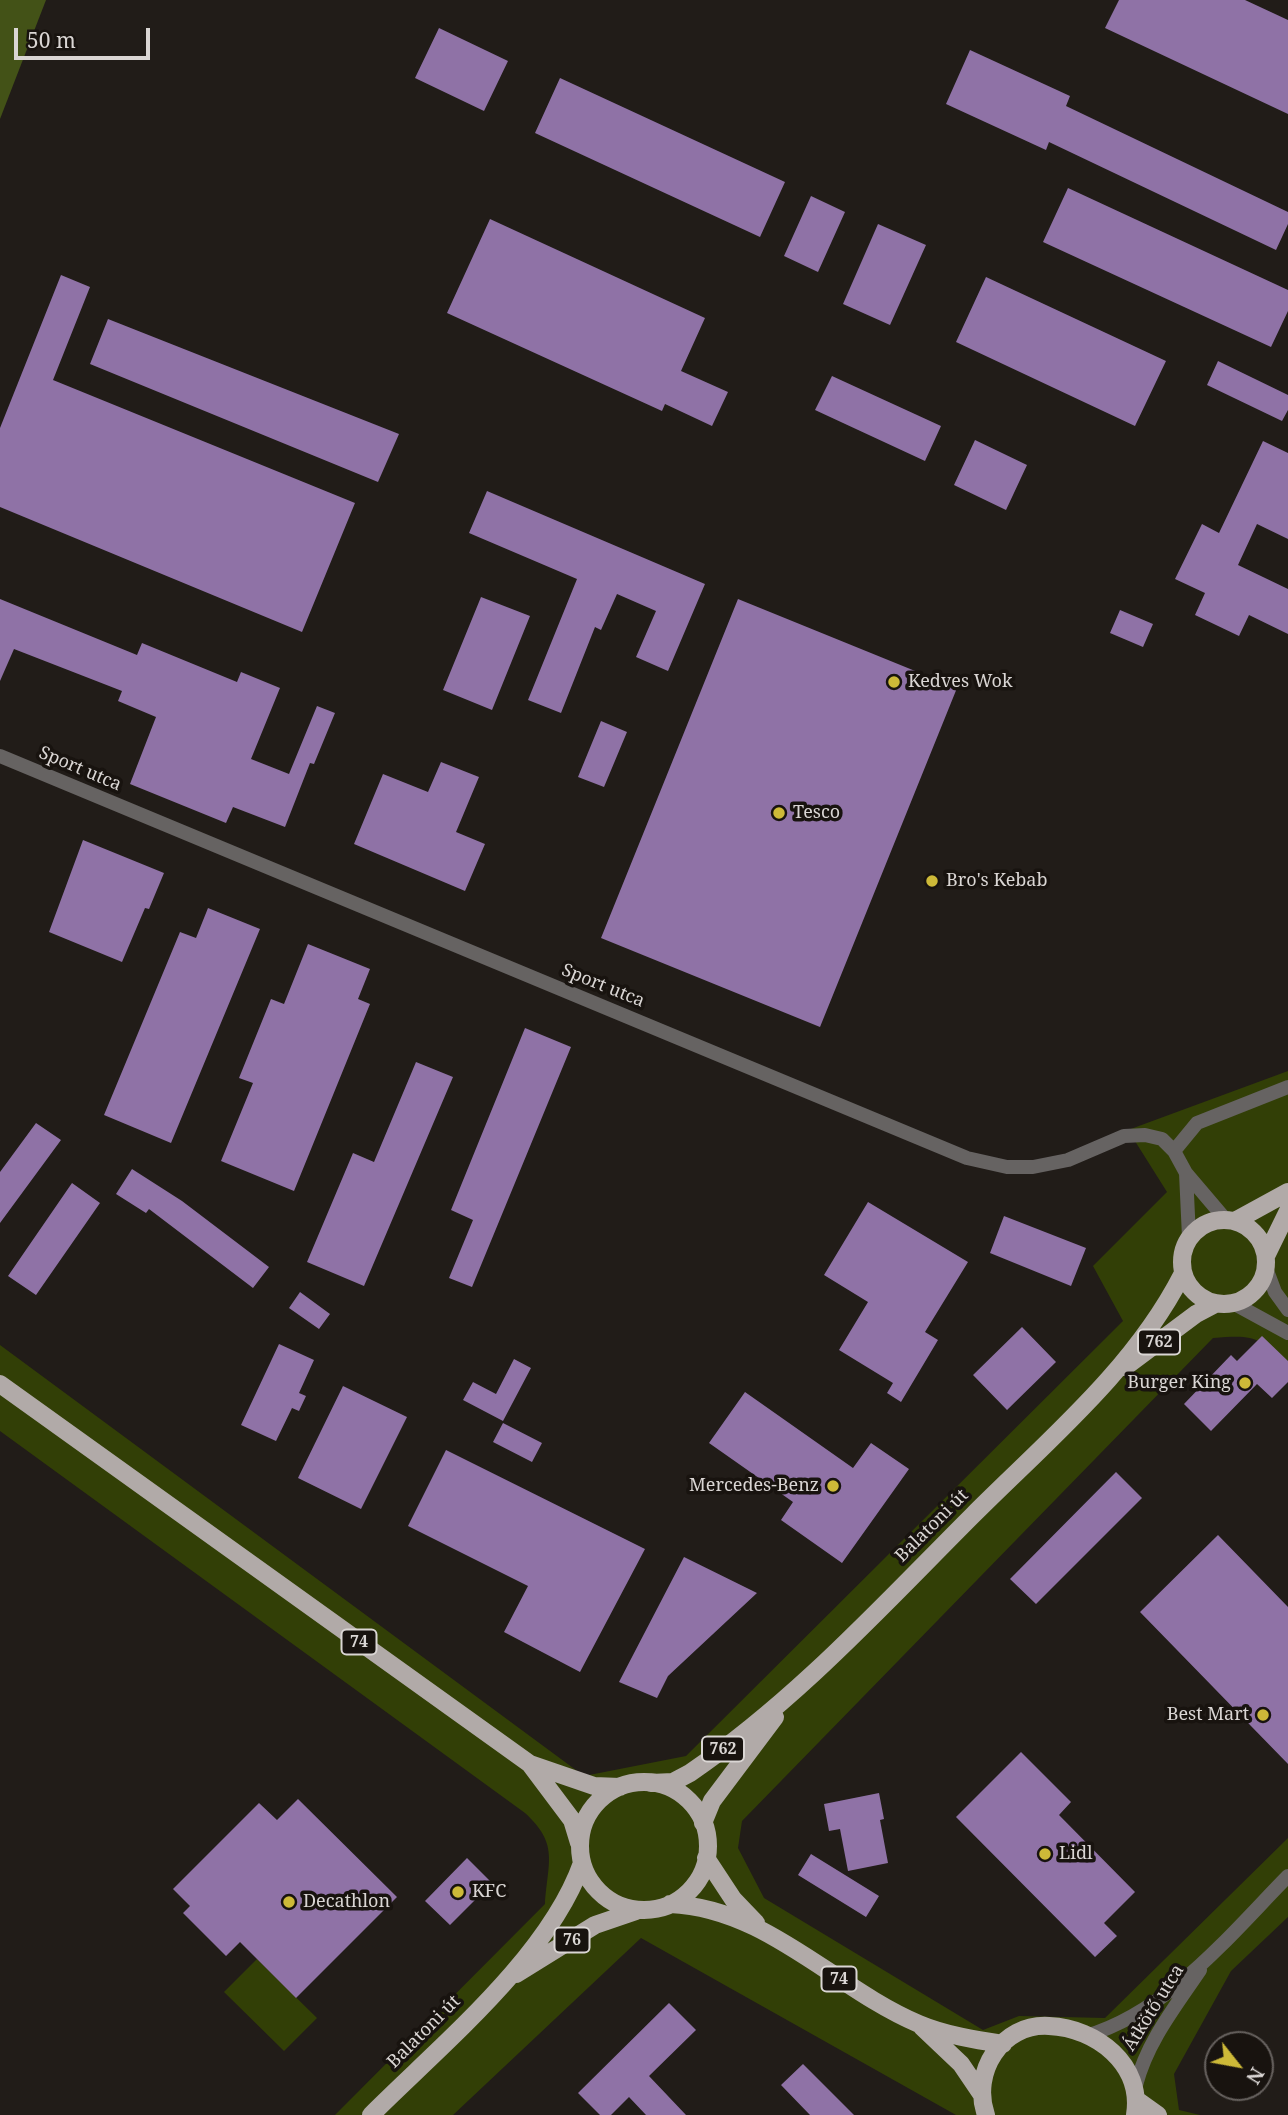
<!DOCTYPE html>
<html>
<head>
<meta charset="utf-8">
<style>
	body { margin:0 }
	#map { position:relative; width:1288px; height:2115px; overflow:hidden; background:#211c18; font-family:"Noto Serif",serif }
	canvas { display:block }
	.north { position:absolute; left:1204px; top:2031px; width:70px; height:70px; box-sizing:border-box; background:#18130f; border:2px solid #66615e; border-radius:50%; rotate:121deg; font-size:19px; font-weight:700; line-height:28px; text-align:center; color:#dad6d4 }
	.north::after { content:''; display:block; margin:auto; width:24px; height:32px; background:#cdb938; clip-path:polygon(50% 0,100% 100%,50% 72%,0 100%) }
	.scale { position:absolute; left:14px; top:28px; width:136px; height:32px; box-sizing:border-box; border:4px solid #dad6d4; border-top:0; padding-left:9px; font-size:21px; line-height:24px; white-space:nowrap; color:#dad6d4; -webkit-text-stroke:5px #18130f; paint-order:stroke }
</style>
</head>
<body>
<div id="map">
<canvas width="1288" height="2115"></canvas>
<div class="north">N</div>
<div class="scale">50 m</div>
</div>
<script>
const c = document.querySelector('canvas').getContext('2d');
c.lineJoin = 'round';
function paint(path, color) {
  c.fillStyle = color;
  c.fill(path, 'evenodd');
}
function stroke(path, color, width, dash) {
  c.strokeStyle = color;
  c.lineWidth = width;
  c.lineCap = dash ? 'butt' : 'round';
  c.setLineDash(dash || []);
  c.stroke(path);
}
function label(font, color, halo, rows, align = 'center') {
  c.font = font + ' "Noto Serif",serif';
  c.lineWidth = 7;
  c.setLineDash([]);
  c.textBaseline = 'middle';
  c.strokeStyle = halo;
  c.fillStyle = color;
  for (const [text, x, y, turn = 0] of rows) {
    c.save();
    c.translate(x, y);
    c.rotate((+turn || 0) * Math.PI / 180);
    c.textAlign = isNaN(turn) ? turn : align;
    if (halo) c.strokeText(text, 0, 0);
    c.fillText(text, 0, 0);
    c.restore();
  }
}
const green = new Path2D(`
	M 1288,1071 L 1288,1365 C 1257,1336 1255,1335 1213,1338 L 742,1821 L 738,1848 L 764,1898 L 983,2030 L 1019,2016 L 1105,2018 L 1288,1838 L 1288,1917 L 1231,1971 L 1174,2074 L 1179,2110 L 1200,2115 L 956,2115 L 641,1938 L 453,2115 L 335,2115 L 545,1904 C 548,1861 559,1844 525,1813 L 0,1431 L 0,1345 L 584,1776 L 686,1756 L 1123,1321 L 1093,1266 L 1167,1192 L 1128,1130 Z
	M 257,1959 L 317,2018 L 284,2051 L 224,1992 Z`);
const forest = new Path2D(`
	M 0,0 L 46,0 L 0,119 Z`);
const building = new Path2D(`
	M 1119,0 L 1245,0 L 1288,20 L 1288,114 L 1105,28 Z
	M 439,28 L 508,61 L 484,111 L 415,78 Z
	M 970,50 L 1070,96 L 1066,106 L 1288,212 L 1288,224 L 1276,250 L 1049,142 L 1046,150 L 946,104 Z
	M 560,78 L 785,182 L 760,237 L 535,133 Z
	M 1068,188 L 1288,290 L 1288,311 L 1271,347 L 1043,242 Z
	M 811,196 L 845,212 L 818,272 L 784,256 Z
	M 490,219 L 705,318 L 681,371 L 728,392 L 712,426 L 665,404 L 662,411 L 447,313 Z
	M 878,224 L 926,245 L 890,325 L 843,304 Z
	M 61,275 L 90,287 L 53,380 L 355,503 L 302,632 L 0,507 L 0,428 Z
	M 986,277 L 1166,361 L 1135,426 L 956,342 Z
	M 108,319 L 399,434 L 378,482 L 90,364 Z
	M 1218,361 L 1288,395 L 1288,410 L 1282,421 L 1207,385 Z
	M 832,376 L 941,426 L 925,461 L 815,410 Z
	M 975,440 L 1027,465 L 1006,510 L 954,485 Z
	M 1263,441 L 1288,453 L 1288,539 L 1257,524 L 1238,565 L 1288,589 L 1288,634 L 1249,615 L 1239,636 L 1195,615 L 1205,593 L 1175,579 L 1202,524 L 1219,533 Z
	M 487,491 L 705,584 L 668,671 L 636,657 L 656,611 L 617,594 L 601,630 L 595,627 L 561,713 L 528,700 L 577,579 L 469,533 Z
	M 481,597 L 530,616 L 492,710 L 443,690 Z
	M 0,599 L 137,655 L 142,643 L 237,682 L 241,672 L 280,688 L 251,759 L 289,774 L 317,706 L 335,713 L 314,764 L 310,763 L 285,827 L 233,807 L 226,823 L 130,784 L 156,717 L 118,701 L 122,691 L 14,649 L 0,681 Z
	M 738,599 L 957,688 L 820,1027 L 601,938 Z
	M 1120,610 L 1153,624 L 1143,647 L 1110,633 Z
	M 601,721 L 627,732 L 604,787 L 578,777 Z
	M 441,762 L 479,777 L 456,832 L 485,844 L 465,891 L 354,844 L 383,774 L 428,792 Z
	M 83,840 L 164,873 L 149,909 L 145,908 L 122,962 L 49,932 Z
	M 208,908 L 260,929 L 171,1143 L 104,1115 L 180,932 L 196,938 Z
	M 308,944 L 370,969 L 358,999 L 370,1004 L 294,1191 L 221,1161 L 253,1083 L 239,1078 L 271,999 L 284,1004 Z
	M 525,1028 L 571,1047 L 472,1287 L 449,1278 L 473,1220 L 451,1210 Z
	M 416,1062 L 453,1077 L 364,1286 L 307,1262 L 353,1153 L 374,1162 Z
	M 36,1123 L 61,1140 L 0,1223 L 0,1172 Z
	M 132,1169 L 182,1201 L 269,1267 L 253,1288 L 149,1209 L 146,1213 L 116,1194 Z
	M 72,1183 L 100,1203 L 36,1295 L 8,1276 Z
	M 868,1202 L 968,1262 L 925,1332 L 938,1340 L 901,1402 L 887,1393 L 893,1383 L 839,1350 L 868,1302 L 824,1275 Z
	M 1004,1216 L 1086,1248 L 1071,1286 L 990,1253 Z
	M 300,1292 L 330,1314 L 319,1329 L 289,1308 Z
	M 1022,1327 L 1056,1362 L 1007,1410 L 973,1375 Z
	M 1262,1336 L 1288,1361 L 1288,1382 L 1272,1398 L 1257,1384 L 1211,1431 L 1184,1404 L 1231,1355 L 1237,1361 Z
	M 279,1344 L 314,1360 L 299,1393 L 306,1396 L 299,1411 L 292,1408 L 276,1441 L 241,1425 Z
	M 514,1359 L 531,1368 L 503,1421 L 463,1400 L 473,1382 L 496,1394 Z
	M 343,1386 L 407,1417 L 361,1509 L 298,1478 Z
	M 745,1392 L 853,1468 L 871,1443 L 909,1469 L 842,1563 L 781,1520 L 793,1502 L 709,1443 Z
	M 503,1423 L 542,1443 L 532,1462 L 493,1442 Z
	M 446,1450 L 645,1549 L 580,1672 L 504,1632 L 528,1586 L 408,1526 Z
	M 1116,1472 L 1142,1498 L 1036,1604 L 1010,1579 Z
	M 1218,1535 L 1288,1607 L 1288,1764 L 1140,1612 Z
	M 684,1557 L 757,1593 L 668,1676 L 657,1698 L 619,1682 Z
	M 1021,1752 L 1071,1802 L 1059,1815 L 1135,1892 L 1104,1923 L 1117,1936 L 1095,1957 L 956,1817 Z
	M 879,1793 L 884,1819 L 880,1820 L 888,1863 L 848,1871 L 840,1829 L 829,1831 L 824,1804 Z
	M 298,1799 L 397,1897 L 296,1998 L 240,1942 L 226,1956 L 183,1913 L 190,1906 L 173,1889 L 259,1803 L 277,1820 Z
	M 811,1854 L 879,1896 L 866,1917 L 798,1875 Z
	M 467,1858 L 492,1883 L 450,1925 L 425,1901 Z
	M 669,2003 L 696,2030 L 649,2076 L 686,2115 L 646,2115 L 629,2097 L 611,2115 L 600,2115 L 578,2093 Z
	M 803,2064 L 854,2115 L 810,2115 L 781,2085 Z`);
const street = new Path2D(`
	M 0,756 L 967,1158 L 1007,1167 L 1033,1167 L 1068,1160 L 1124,1136 L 1145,1135 L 1162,1139 L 1174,1151 L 1186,1173 L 1226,1220
	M 1174,1151 L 1197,1123 L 1288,1087
	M 1186,1173 L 1189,1237
	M 1266,1268 L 1275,1292 L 1288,1310
	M 1233,1303 L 1288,1333
	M 1086,2036 C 1168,2012 1230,1935 1288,1876
	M 1136,2085 C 1147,2042 1175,2007 1200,1970`);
const primary = new Path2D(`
	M1182 1262a42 42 0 1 1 84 0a42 42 0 1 1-84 0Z
	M 1235,1221 L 1288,1192
	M 1266,1256 L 1288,1211
	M 1125,1367 L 1196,1314 L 1215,1304
	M 0,1384 L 530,1764 L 594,1786 L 620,1787
	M 530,1764 L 572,1820 L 579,1843
	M580 1846a64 64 0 1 1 128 0a64 64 0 1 1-128 0Z
	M 651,1783 L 673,1782 L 690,1773 C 796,1701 883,1605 973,1515 C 1047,1441 1134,1369 1182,1275
	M 703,1823 L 712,1801 L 775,1717
	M 706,1858 L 733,1899 L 756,1923
	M 670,1904 C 767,1908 834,1988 919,2024 C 945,2035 976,2040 1003,2044
	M 516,1974 L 595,1925 L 636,1911
	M 922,2027 L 961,2064 L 982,2095
	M 1137,2100 L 1158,2115
	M 371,2115 C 441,2045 549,1957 582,1863
	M 986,2115 C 971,2073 1001,2023 1049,2026 C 1097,2028 1143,2065 1135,2115`);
const markers = [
	[894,682,7,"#cdb938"],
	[779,813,7,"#cdb938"],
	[932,881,7,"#cdb938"],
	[1245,1383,7,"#cdb938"],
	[833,1486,7,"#cdb938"],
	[1263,1715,7,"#cdb938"],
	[1045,1854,7,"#cdb938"],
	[458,1892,7,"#cdb938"],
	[289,1902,7,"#cdb938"]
];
const shields = [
	[1159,1342,42],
	[359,1642,35],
	[723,1749,42],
	[572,1940,35],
	[839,1979,35]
];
const shieldNames = [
	["762",1159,1342],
	["74",359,1642],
	["762",723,1749],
	["76",572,1940],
	["74",839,1979]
];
const poiNames = [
	["Kedves Wok",908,682],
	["Tesco",793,813],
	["Bro's Kebab",946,881],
	["Burger King",1231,1383,"right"],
	["Mercedes-Benz",819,1486,"right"],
	["Best Mart",1249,1715,"right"],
	["Lidl",1059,1854],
	["KFC",472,1892],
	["Decathlon",303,1902]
];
const streetNames = [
	["Sport utca",80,769,23],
	["Sport utca",603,986,22],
	["Balatoni út",932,1526,-45],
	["Átkötő utca",1154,2008,-58],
	["Balatoni út",424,2032,-45]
];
paint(green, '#323f06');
paint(forest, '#435217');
paint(building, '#8f72a6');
stroke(street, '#666362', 14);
stroke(primary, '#b1aaa8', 18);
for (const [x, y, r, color] of markers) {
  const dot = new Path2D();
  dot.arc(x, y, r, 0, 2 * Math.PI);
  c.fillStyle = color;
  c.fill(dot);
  stroke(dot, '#18130f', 2.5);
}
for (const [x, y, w] of shields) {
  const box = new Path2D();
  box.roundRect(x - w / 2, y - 12.5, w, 25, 5);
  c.fillStyle = '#18130f';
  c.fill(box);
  stroke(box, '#dad6d4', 2);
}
label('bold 16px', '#dad6d4', null, shieldNames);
label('18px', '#dad6d4', '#18130f', poiNames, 'left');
label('18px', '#dad6d4', '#18130f', streetNames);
</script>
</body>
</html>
